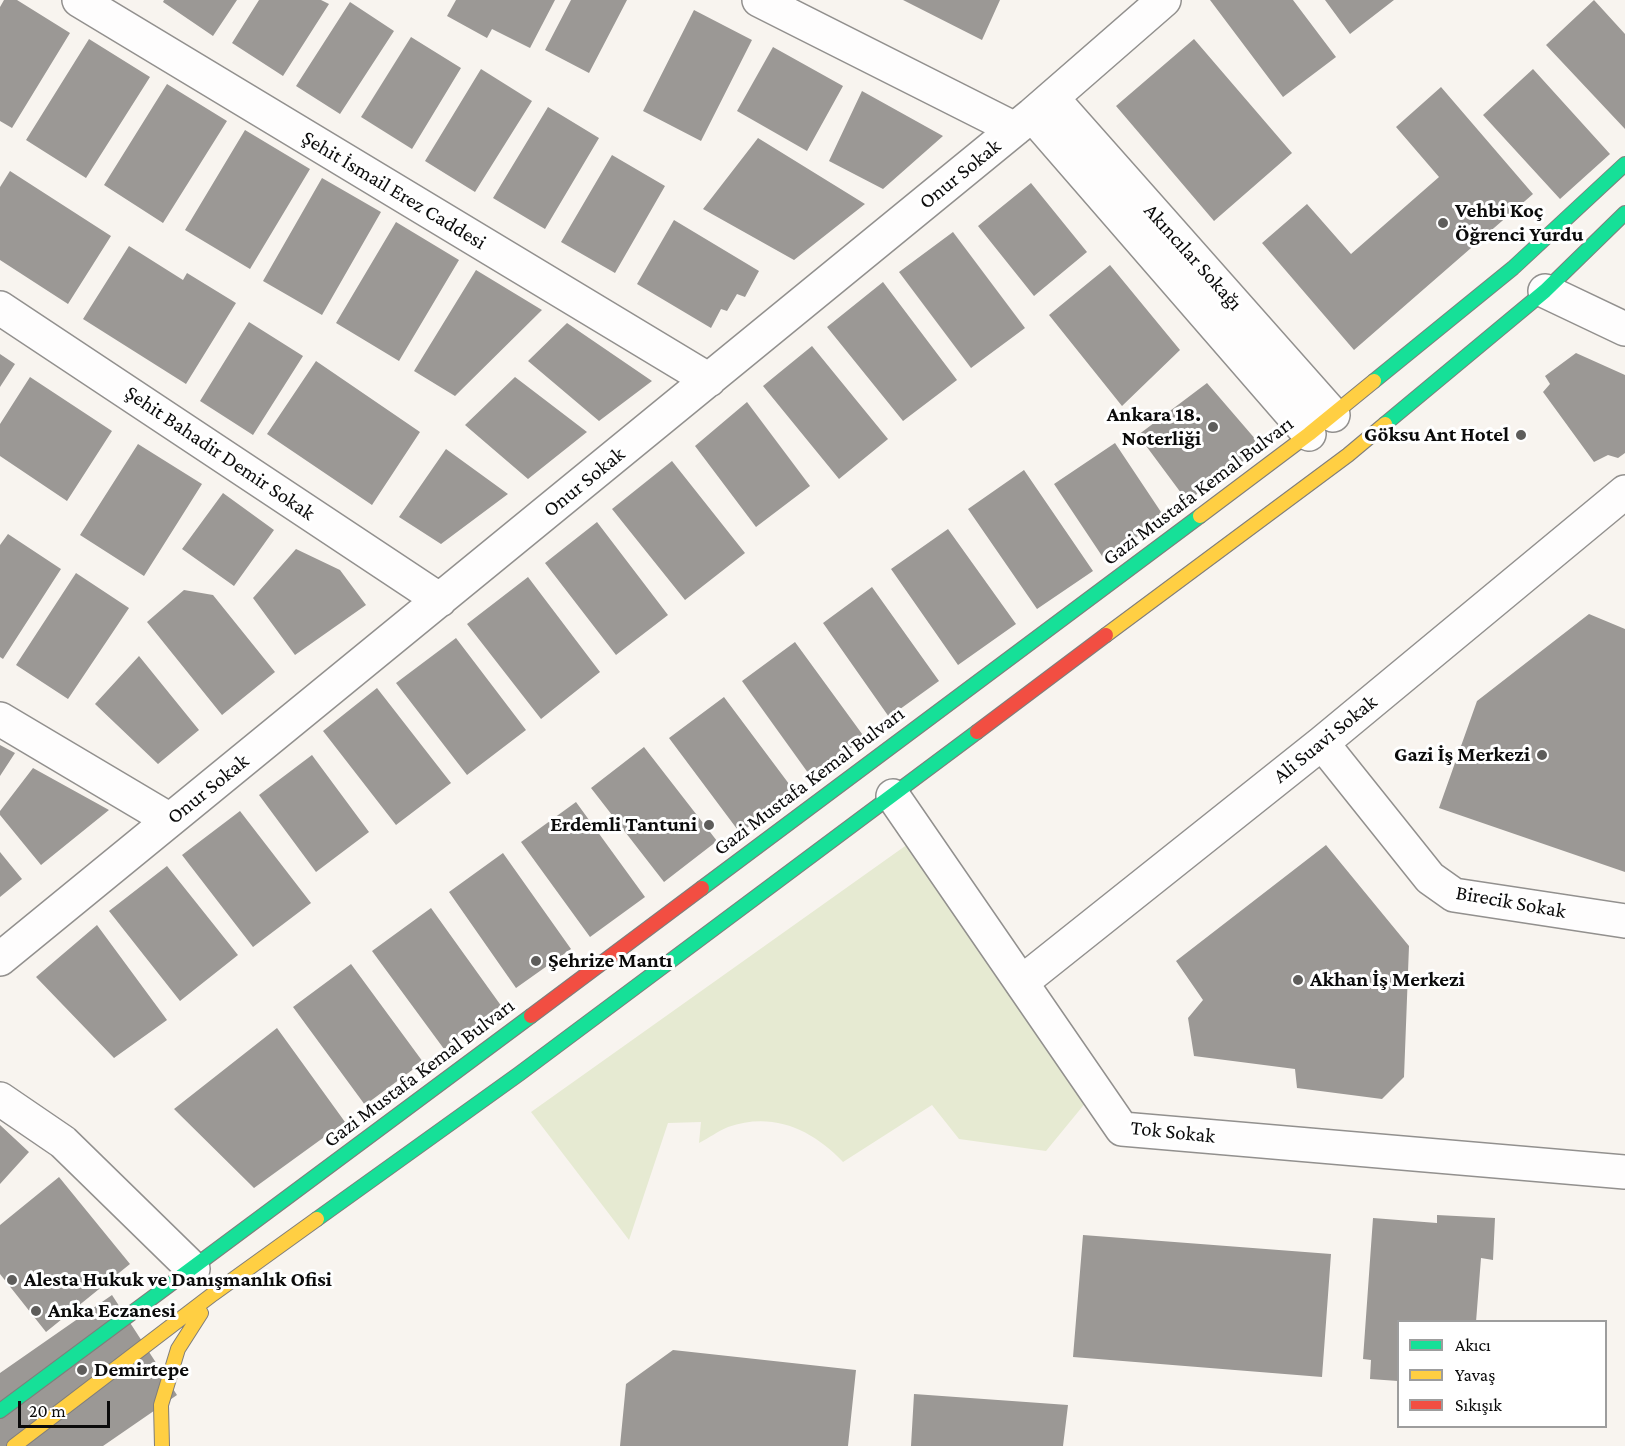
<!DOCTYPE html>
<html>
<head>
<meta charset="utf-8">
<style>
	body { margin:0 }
	#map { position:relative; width:1625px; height:1446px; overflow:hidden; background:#f8f4ef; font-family:"Crimson Pro",serif }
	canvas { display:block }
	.legend { position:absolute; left:1397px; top:1320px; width:210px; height:108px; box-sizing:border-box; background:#fff; border:2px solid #9d9d9d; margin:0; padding:8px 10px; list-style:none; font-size:18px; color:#0b0b0b }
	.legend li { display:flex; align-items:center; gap:12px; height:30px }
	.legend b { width:30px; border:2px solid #9d9d9d }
	.scale { position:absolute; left:18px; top:1401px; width:92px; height:27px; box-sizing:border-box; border:3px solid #0b0b0b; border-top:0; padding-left:8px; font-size:18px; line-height:21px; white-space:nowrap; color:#0b0b0b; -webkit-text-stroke:4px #fff; paint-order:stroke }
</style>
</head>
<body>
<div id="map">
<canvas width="1625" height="1446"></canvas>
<ul class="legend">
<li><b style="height:8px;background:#16e098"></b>Akıcı</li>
<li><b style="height:8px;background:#ffcf43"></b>Yavaş</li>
<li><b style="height:8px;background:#f24e42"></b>Sıkışık</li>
</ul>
<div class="scale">20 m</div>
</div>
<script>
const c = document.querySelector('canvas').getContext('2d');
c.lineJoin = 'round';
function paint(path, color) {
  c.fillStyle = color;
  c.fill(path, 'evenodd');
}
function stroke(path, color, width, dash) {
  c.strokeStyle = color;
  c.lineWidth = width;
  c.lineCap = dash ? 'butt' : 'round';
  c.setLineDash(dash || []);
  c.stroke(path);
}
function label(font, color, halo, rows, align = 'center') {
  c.font = font + ' "Crimson Pro",serif';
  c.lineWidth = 6;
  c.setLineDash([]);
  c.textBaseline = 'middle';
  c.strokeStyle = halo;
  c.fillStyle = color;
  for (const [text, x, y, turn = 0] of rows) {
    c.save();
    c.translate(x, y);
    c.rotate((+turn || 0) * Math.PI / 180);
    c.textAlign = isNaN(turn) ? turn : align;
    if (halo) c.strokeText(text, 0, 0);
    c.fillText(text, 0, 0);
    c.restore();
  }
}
const green = new Path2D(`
	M 908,844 L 1087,1101 L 1046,1151 L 959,1139 L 932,1105 L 843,1162 C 813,1130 773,1111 728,1127 C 718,1131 709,1138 699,1143 L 701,1122 L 668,1123 L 629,1240 L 531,1112 Z`);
const building = new Path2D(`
	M 4,0 L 17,0 L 70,33 L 12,128 L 0,121 L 0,7 Z
	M 164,0 L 237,0 L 213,36 L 163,2 Z
	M 259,0 L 321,0 L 329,4 L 283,76 L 232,43 Z
	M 456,0 L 555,0 L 530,48 L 492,29 L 487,38 L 447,16 Z
	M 571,0 L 627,0 L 589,73 L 545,50 Z
	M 903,0 L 1000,0 L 982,40 Z
	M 1210,0 L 1293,0 L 1336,57 L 1283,97 Z
	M 1325,0 L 1394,0 L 1350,34 Z
	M 1594,0 L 1625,34 L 1625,129 L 1546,45 Z
	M 350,2 L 394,31 L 340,114 L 296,86 Z
	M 694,10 L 752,40 L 701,141 L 643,111 Z
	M 411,37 L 461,68 L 412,149 L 361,117 Z
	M 89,39 L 150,77 L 86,178 L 26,140 Z
	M 1194,39 L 1292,153 L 1214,221 L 1116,106 Z
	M 773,47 L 843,86 L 807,151 L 737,111 Z
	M 481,69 L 532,101 L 475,192 L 425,161 Z
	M 1533,69 L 1610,154 L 1560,199 L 1483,115 Z
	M 167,84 L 227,121 L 163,223 L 104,185 Z
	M 1441,87 L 1533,194 L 1354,350 L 1262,243 L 1307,204 L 1351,254 L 1439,177 L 1396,127 Z
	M 862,91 L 943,136 L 883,189 L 829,161 Z
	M 548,107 L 599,138 L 545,229 L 493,198 Z
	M 245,130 L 310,169 L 250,269 L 185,230 Z
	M 758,138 L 865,204 L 794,260 L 703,209 Z
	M 612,155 L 665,186 L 615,273 L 561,242 Z
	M 10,171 L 111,236 L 68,304 L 0,260 L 0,187 Z
	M 322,178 L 381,212 L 322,315 L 263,281 Z
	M 1031,183 L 1087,252 L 1034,296 L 978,226 Z
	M 674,220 L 759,271 L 745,297 L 737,294 L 727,311 L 721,309 L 711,328 L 637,284 Z
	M 396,222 L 459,260 L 399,361 L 336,323 Z
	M 953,232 L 1025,328 L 971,368 L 899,272 Z
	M 129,246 L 183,280 L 187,273 L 236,303 L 186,384 L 83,319 Z
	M 1110,265 L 1180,350 L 1122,406 L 1049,315 Z
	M 476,270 L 542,310 L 455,396 L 414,371 Z
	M 883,282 L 957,380 L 903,421 L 827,327 Z
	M 249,322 L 303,356 L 253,435 L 200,401 Z
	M 567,323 L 652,381 L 599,421 L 528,361 Z
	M 812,346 L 888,439 L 839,479 L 763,386 Z
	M 1576,353 L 1625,375 L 1625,453 L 1618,458 L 1608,455 L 1594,462 L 1543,392 L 1550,384 L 1545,376 Z
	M 0,354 L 15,364 L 0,387 Z
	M 316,361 L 420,432 L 372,505 L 267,434 Z
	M 30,377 L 112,431 L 67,501 L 0,456 L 0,424 Z
	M 515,377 L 587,432 L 528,479 L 465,425 Z
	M 1207,383 L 1263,448 L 1187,501 L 1138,435 Z
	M 747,402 L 810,486 L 756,527 L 695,446 Z
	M 1115,443 L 1165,518 L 1104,559 L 1054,484 Z
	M 138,444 L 202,484 L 144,576 L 80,535 Z
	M 446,449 L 508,494 L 441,544 L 399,517 Z
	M 672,461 L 745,553 L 685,600 L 612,509 Z
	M 1024,470 L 1093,571 L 1037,609 L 968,509 Z
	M 223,493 L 274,530 L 234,586 L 182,549 Z
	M 597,522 L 668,615 L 616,655 L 545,563 Z
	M 948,529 L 1016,624 L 958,665 L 891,569 Z
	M 8,534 L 61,569 L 3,659 L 0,657 L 0,545 Z
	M 296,549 L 340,570 L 366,605 L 295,655 L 253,598 Z
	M 76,573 L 129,608 L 68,699 L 16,665 Z
	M 528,577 L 600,672 L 541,719 L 467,624 Z
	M 872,587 L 939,681 L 889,717 L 823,623 Z
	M 184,590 L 213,595 L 275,672 L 222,715 L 147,622 Z
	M 1589,614 L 1625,629 L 1625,872 L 1439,808 L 1477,701 Z
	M 456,638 L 526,730 L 467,775 L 396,683 Z
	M 795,642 L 865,738 L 811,777 L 742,681 Z
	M 139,656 L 199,730 L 158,764 L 95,704 Z
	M 377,688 L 451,783 L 396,825 L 323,731 Z
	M 724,697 L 795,792 L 740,833 L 669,738 Z
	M 0,745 L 15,753 L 0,776 Z
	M 644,747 L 717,841 L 664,882 L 591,788 Z
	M 312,755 L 369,832 L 316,872 L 259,795 Z
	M 33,768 L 109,810 L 41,865 L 0,815 L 0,811 Z
	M 576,802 L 645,897 L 590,937 L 521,842 Z
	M 240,811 L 311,903 L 253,947 L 182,855 Z
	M 1326,845 L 1409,946 L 1404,1077 L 1382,1099 L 1297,1088 L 1295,1069 L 1194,1056 L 1188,1018 L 1203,1000 L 1176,961 Z
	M 0,852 L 22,879 L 0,897 Z
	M 503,853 L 571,949 L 516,988 L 449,892 Z
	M 167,866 L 238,955 L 180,1001 L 109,911 Z
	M 431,908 L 502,1007 L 444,1049 L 372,951 Z
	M 97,925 L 167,1020 L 114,1058 L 36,977 Z
	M 351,964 L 423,1062 L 365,1105 L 293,1007 Z
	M 277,1028 L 345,1122 L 254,1188 L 174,1109 Z
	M 0,1125 L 29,1152 L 0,1184 Z
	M 59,1177 L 130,1264 L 46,1332 L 0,1274 L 0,1225 Z
	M 1437,1215 L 1495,1218 L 1493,1260 L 1481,1258 L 1476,1322 L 1398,1322 L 1398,1381 L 1370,1379 L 1371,1360 L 1363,1359 L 1373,1218 L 1437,1223 Z
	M 1083,1235 L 1331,1254 L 1322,1377 L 1073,1357 Z
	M 112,1295 L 177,1395 L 103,1446 L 0,1446 L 0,1373 Z
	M 673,1350 L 856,1370 L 848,1446 L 620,1446 L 626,1384 Z
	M 914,1394 L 1068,1405 L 1063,1446 L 911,1446 Z`);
const street = new Path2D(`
	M 79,0 L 709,380
	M 759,0 L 1015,129
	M 1053,99 L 1333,415
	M 1032,115 L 1309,434
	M 1545,291 L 1625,329
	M 0,308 L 440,600
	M 0,719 L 170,820
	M 1322,743 L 1430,878 L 1454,895 L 1625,921
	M 893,796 L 1122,1129 L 1625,1172
	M 0,959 L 1032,115 L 1164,0
	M 1022,982 L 1322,743 L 1625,492
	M 0,1099 L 63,1142 L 193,1269`);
const fast = new Path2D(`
	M 1374,381 L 1513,268 L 1625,164
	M 1385,424 L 1545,291 L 1625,213
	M 702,888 L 1200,516
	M 317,1219 L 519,1074 L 977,732
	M 0,1411 L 531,1016`);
const slow = new Path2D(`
	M 1200,516 L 1309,434 L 1374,381
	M 1106,635 L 1348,455 L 1385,424
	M 14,1446 L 213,1294 L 317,1219
	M 162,1446 L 161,1405 L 178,1349 L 201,1313`);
const jam = new Path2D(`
	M 977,732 L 1106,635
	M 531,1016 L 702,888`);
const markers = [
	[1443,223,6,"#5e5d5b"],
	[1213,427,6,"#5e5d5b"],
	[1521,435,6,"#5e5d5b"],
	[1542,755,6,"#5e5d5b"],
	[709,825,6,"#5e5d5b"],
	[536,961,6,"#5e5d5b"],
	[1298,980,6,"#5e5d5b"],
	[12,1280,6,"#5e5d5b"],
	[36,1311,6,"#5e5d5b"],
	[82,1370,6,"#5e5d5b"]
];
const streetNames = [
	["Onur Sokak",960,174,-39],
	["Şehit İsmail Erez Caddesi",394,190,31],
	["Akıncılar Sokağı",1193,257,48],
	["Şehit Bahadir Demir Sokak",220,453,34],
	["Onur Sokak",584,482,-39],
	["Gazi Mustafa Kemal Bulvarı",1198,491,-37],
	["Ali Suavi Sokak",1325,739,-39],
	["Gazi Mustafa Kemal Bulvarı",809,781,-37],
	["Onur Sokak",208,789,-39],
	["Birecik Sokak",1511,902,10],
	["Gazi Mustafa Kemal Bulvarı",419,1073,-37],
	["Tok Sokak",1173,1132,6]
];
const poiNames = [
	["Vehbi Koç",1455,211],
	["Öğrenci Yurdu",1455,235],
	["Ankara 18.",1201,415,"right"],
	["Noterliği",1201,439,"right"],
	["Göksu Ant Hotel",1509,435,"right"],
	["Gazi İş Merkezi",1530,755,"right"],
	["Erdemli Tantuni",697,825,"right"],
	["Şehrize Mantı",548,961],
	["Akhan İş Merkezi",1310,980],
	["Alesta Hukuk ve Danışmanlık Ofisi",24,1280],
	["Anka Eczanesi",48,1311],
	["Demirtepe",94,1370]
];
paint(green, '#e6ead2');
paint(building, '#9b9895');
stroke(street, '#92908e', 36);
stroke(fast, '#7f7d7b', 16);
stroke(slow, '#7f7d7b', 16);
stroke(jam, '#7f7d7b', 16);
stroke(street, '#fefdfd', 33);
stroke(fast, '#16e098', 14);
stroke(slow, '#ffcf43', 14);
stroke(jam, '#f24e42', 14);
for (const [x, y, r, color] of markers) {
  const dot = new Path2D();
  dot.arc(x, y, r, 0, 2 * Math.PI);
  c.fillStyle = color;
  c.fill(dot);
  stroke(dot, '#fff', 2);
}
label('21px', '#0b0b0b', '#fff', streetNames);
label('bold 21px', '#0b0b0b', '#fff', poiNames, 'left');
</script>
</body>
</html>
